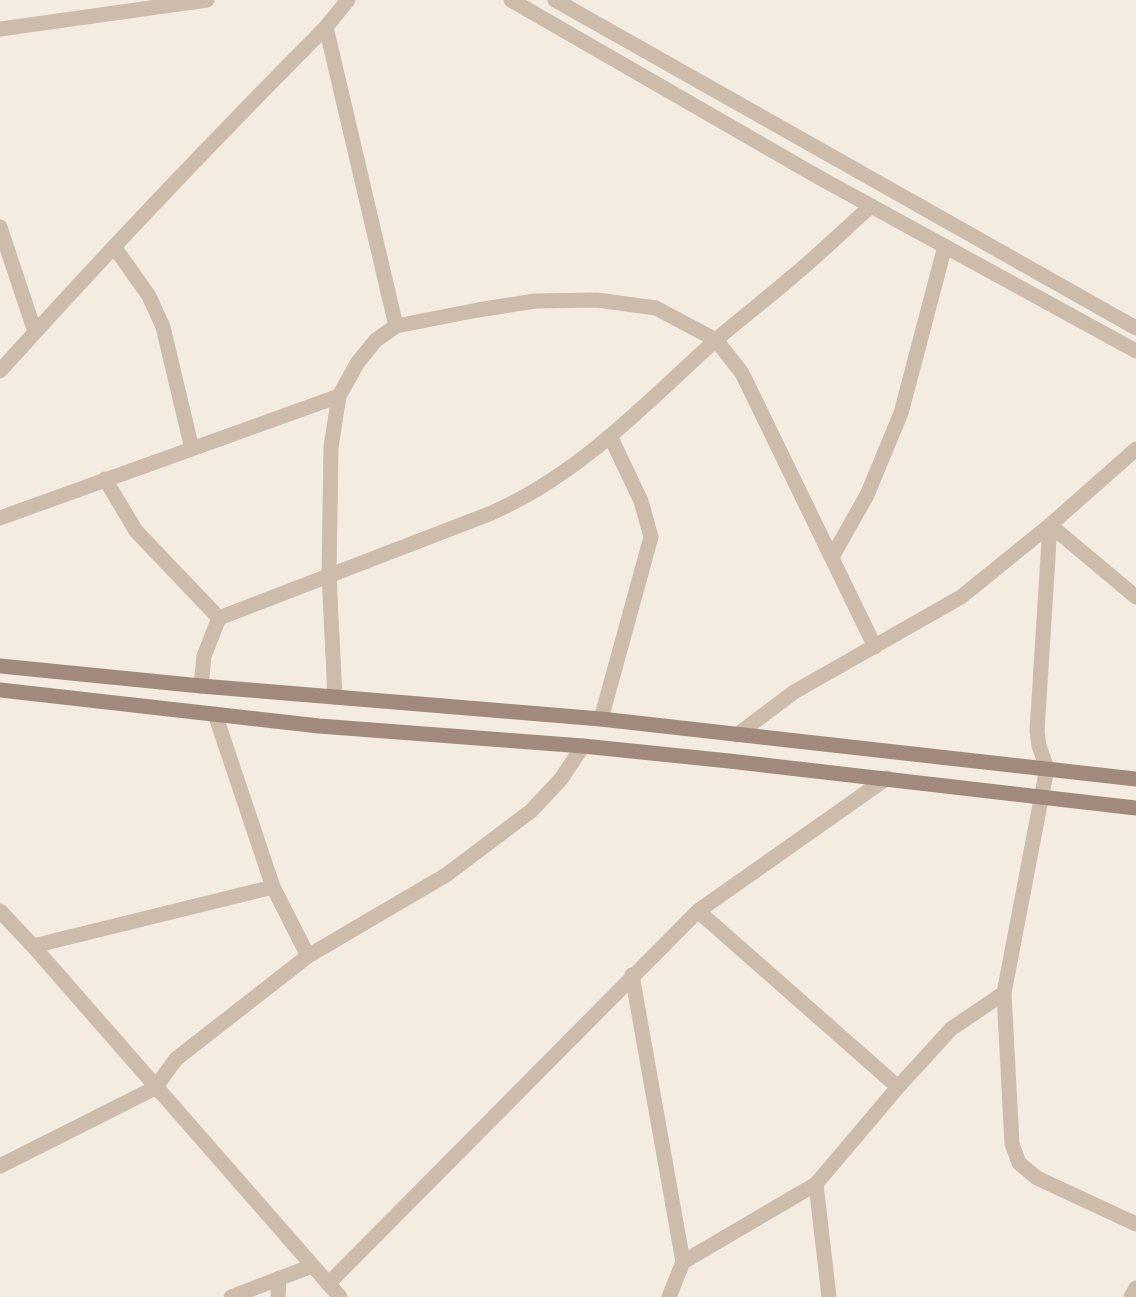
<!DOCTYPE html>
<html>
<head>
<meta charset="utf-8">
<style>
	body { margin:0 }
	canvas { display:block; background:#f4ebe1 }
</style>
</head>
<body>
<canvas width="1136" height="1297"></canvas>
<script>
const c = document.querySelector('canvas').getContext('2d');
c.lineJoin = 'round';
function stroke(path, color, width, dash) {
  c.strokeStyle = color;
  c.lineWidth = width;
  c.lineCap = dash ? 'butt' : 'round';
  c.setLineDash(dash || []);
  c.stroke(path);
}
const minor = new Path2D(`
	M 326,27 L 396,326
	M 0,29 L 207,0
	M 0,227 L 35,332
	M 115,248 L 149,296 L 163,327 L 192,449
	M 0,371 C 106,253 215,139 326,27 L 348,0
	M 105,479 L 136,531 L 219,618
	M 0,518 L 339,396
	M 1050,525 L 1037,731 L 1039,746 L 1047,768 L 1004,993 L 1012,1144 L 1019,1163 L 1037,1178 L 1136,1224
	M 1050,525 L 1136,597
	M 832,557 L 867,495 L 901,413 L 945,246
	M 201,686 L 204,656 L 219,618 L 489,514 C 580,475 643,405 716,340 C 741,318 768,298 793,276 C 820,254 845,229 871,206
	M 335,697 L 329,575 L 331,447 L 339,396 L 358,362 L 376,340 L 396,326 L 478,310 L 535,301 L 597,300 L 656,308 L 716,340 L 742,373 L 875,647
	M 215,714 L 273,887 L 308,956
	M 601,719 L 651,537 L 641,501 L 611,438
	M 737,735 L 794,692 L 961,597 L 1050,525 L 1136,449
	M 0,911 L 33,946 L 340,1297
	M 698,911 L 898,1087
	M 33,946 L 273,887
	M 632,975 L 683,1262 L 669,1297
	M 0,1166 L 155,1088 L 176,1059 L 308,956 L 446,875 L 531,811 L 561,779 L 583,746
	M 816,1184 L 829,1297
	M 683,1262 L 816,1184 L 898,1087 L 951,1029 L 1004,993
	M 328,1284 L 698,911 L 887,778
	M 231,1297 L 312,1266
	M 278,1297 L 279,1278
	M 1131,1297 L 1136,1288`);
const tertiary = new Path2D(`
	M 511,0 L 820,178 L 1136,351
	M 555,0 L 1136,328`);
const secondary = new Path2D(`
	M 0,666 L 201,686 L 601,719 L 1136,779
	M 0,690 L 319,726 L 583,746 L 729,761 L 1136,808`);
stroke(minor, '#cdbbac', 15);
stroke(tertiary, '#cdbbac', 15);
stroke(secondary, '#a18a7d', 15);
</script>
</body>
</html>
